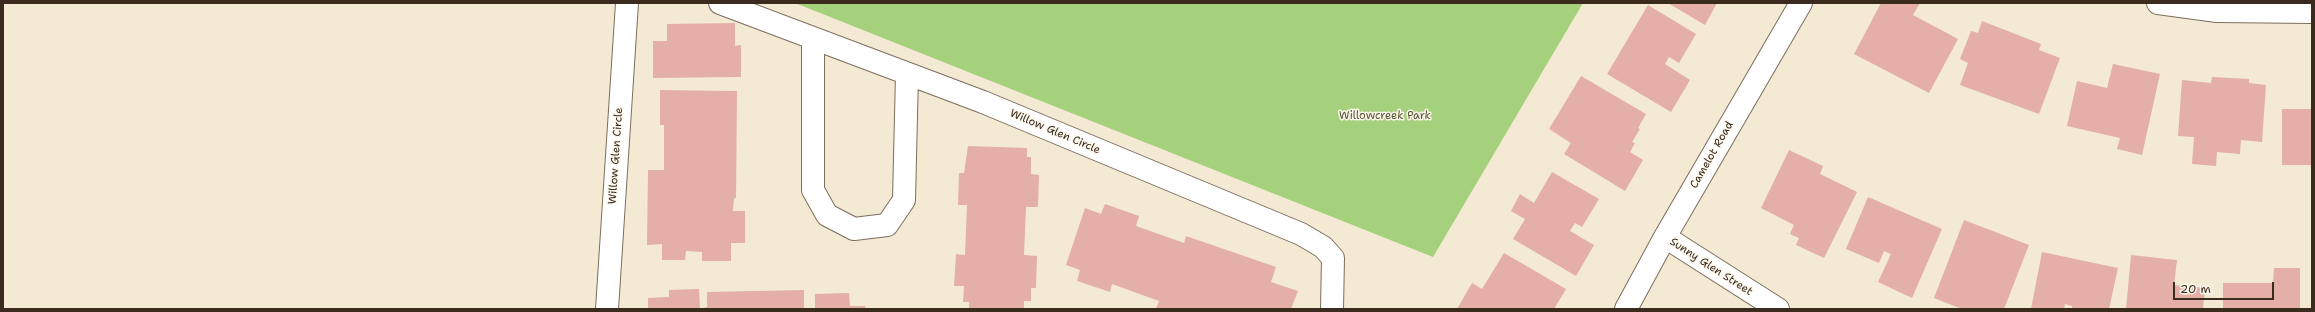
<!DOCTYPE html>
<html>
<head>
<meta charset="utf-8">
<style>
	body { margin:0 }
	#map { position:relative; width:2315px; height:312px; overflow:hidden; background:#f4ead3; font-family:"Shantell Sans",sans-serif }
	canvas { display:block }
	.frame { position:absolute; inset:0; border:4px solid #3b2a1e; pointer-events:none }
	.scale { position:absolute; left:2173px; top:282px; width:101px; height:18px; box-sizing:border-box; border:2px solid #3b2a1e; border-top:0; padding-left:5px; font-size:12px; line-height:14px; white-space:nowrap; color:#3b2a1e; -webkit-text-stroke:3px #fbf7ec; paint-order:stroke }
</style>
</head>
<body>
<div id="map">
<canvas width="2315" height="312"></canvas>
<div class="frame"></div>
<div class="scale">20 m</div>
</div>
<script>
const c = document.querySelector('canvas').getContext('2d');
c.lineJoin = 'round';
function paint(path, color) {
  c.fillStyle = color;
  c.fill(path, 'evenodd');
}
function stroke(path, color, width, dash) {
  c.strokeStyle = color;
  c.lineWidth = width;
  c.lineCap = dash ? 'butt' : 'round';
  c.setLineDash(dash || []);
  c.stroke(path);
}
function label(font, color, halo, rows, align = 'center') {
  c.font = font + ' "Shantell Sans",sans-serif';
  c.lineWidth = 3;
  c.setLineDash([]);
  c.textBaseline = 'middle';
  c.strokeStyle = halo;
  c.fillStyle = color;
  for (const [text, x, y, turn = 0] of rows) {
    c.save();
    c.translate(x, y);
    c.rotate((+turn || 0) * Math.PI / 180);
    c.textAlign = isNaN(turn) ? turn : align;
    if (halo) c.strokeText(text, 0, 0);
    c.fillText(text, 0, 0);
    c.restore();
  }
}
const green = new Path2D(`
	M 795,3 L 1583,3 L 1433,257 Z`);
const building = new Path2D(`
	M 1668,3 L 1717,3 L 1705,25 Z
	M 1881,3 L 1920,3 L 1913,15 L 1958,39 L 1929,93 L 1854,54 Z
	M 1648,5 L 1696,34 L 1679,63 L 1669,57 L 1665,64 L 1690,80 L 1671,112 L 1607,74 Z
	M 1982,21 L 2041,44 L 2039,50 L 2060,58 L 2039,114 L 1960,85 L 1968,63 L 1960,59 L 1971,31 L 1978,33 Z
	M 735,23 L 735,46 L 741,45 L 741,77 L 653,78 L 653,41 L 667,41 L 667,24 Z
	M 2113,64 L 2160,74 L 2142,155 L 2117,149 L 2120,138 L 2067,126 L 2077,81 L 2107,88 Z
	M 1581,76 L 1646,114 L 1638,128 L 1640,129 L 1632,142 L 1635,143 L 1630,152 L 1643,160 L 1625,191 L 1564,154 L 1571,143 L 1549,129 Z
	M 2212,77 L 2249,79 L 2249,83 L 2266,85 L 2262,142 L 2241,140 L 2240,154 L 2217,152 L 2216,166 L 2192,164 L 2194,137 L 2178,136 L 2182,80 L 2211,83 Z
	M 660,90 L 737,91 L 736,198 L 734,198 L 733,211 L 745,211 L 745,243 L 731,243 L 731,261 L 702,261 L 702,252 L 686,251 L 685,260 L 662,260 L 662,244 L 647,245 L 648,170 L 664,170 L 664,125 L 660,125 Z
	M 2282,109 L 2312,109 L 2312,165 L 2282,165 Z
	M 968,146 L 1027,148 L 1027,157 L 1031,157 L 1031,174 L 1039,175 L 1038,207 L 1026,207 L 1024,255 L 1037,256 L 1036,288 L 1031,288 L 1031,301 L 1024,301 L 1024,309 L 969,309 L 969,302 L 963,302 L 964,286 L 954,286 L 956,254 L 965,255 L 967,205 L 958,205 L 959,173 L 964,173 Z
	M 1789,150 L 1823,166 L 1820,174 L 1857,192 L 1824,258 L 1796,245 L 1799,238 L 1790,234 L 1794,225 L 1761,208 Z
	M 1552,172 L 1599,199 L 1582,227 L 1575,223 L 1570,231 L 1594,245 L 1576,276 L 1513,239 L 1525,219 L 1511,211 L 1520,194 L 1534,203 Z
	M 1868,197 L 1942,229 L 1912,298 L 1878,282 L 1891,254 L 1884,251 L 1879,263 L 1846,249 Z
	M 1105,204 L 1139,216 L 1136,226 L 1184,243 L 1186,236 L 1276,267 L 1271,282 L 1298,291 L 1291,309 L 1156,309 L 1159,301 L 1112,284 L 1110,292 L 1077,281 L 1080,270 L 1066,265 L 1085,208 L 1101,214 Z
	M 1964,220 L 2029,245 L 2004,309 L 1962,309 L 1934,298 Z
	M 2042,252 L 2118,268 L 2109,309 L 2072,309 L 2072,306 L 2065,304 L 2064,309 L 2031,309 Z
	M 1504,253 L 1566,289 L 1554,309 L 1457,309 L 1472,283 L 1482,289 Z
	M 2131,255 L 2177,260 L 2174,285 L 2205,288 L 2203,309 L 2126,309 Z
	M 2274,268 L 2300,268 L 2300,309 L 2223,309 L 2223,283 L 2273,283 Z
	M 699,289 L 700,309 L 648,309 L 648,298 L 669,297 L 669,290 Z
	M 804,290 L 804,309 L 701,309 L 707,307 L 707,292 Z
	M 849,293 L 850,306 L 865,306 L 865,309 L 815,309 L 815,294 Z`);
const minor = new Path2D(`
	M 720,3 L 983,102 L 1301,234 L 1323,247 L 1333,258 L 1332,309
	M 2158,3 L 2217,11 L 2312,12
	M 813,38 L 813,190 L 827,215 L 854,229 L 887,225 L 904,200 L 907,74
	M 1665,237 L 1778,309
	M 607,309 L 627,3
	M 1626,309 L 1665,237 L 1801,3`);
const parkNames = [
	["Willowcreek Park",1385,116]
];
const streetNames = [
	["Willow Glen Circle",1055,132,23],
	["Camelot Road",1712,155,-60],
	["Willow Glen Circle",616,156,-86],
	["Sunny Glen Street",1711,267,33]
];
paint(green, '#a5d07c');
paint(building, '#e3afa6');
stroke(minor, '#7c6d5d', 24);
stroke(minor, '#fff', 22);
label('11px', '#565436', '#fbf7ec', parkNames);
label('11px', '#3b2a1e', '#fbf7ec', streetNames);
</script>
</body>
</html>
